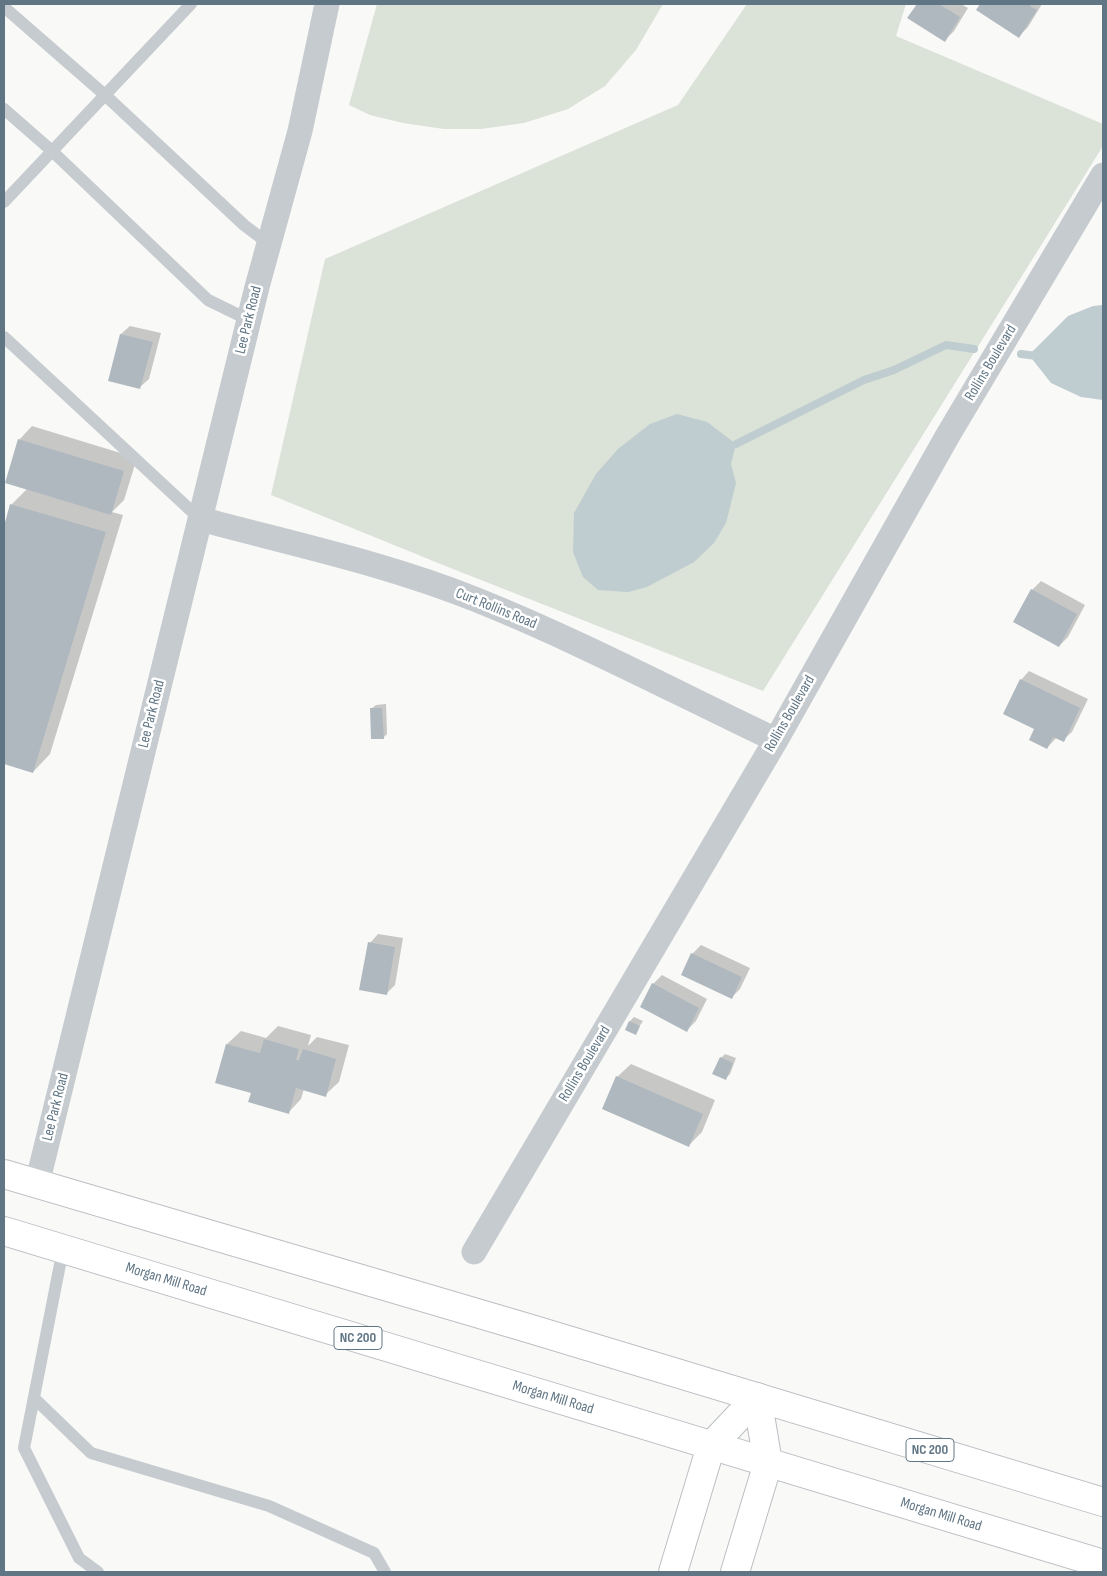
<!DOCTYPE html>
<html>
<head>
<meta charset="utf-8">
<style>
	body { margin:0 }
	#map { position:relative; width:1107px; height:1576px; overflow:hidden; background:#f9f9f7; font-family:"Sofia Sans Condensed",sans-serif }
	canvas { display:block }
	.frame { position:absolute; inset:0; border:5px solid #617685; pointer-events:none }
</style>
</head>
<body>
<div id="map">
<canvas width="1107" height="1576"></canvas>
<div class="frame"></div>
</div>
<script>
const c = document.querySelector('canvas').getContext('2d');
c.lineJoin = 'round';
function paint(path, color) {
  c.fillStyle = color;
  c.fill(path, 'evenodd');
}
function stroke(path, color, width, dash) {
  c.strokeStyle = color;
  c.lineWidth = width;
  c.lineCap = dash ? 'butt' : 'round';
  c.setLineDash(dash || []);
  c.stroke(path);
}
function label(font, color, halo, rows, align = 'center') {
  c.font = font + ' "Sofia Sans Condensed",sans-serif';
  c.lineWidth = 5;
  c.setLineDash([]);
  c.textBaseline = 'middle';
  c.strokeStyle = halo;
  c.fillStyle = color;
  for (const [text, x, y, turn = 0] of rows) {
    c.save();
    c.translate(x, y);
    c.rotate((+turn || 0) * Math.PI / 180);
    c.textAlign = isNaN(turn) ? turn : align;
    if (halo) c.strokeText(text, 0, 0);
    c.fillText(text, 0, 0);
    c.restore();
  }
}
const green = new Path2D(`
	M 377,4 L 663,4 L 636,50 L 605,86 L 568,109 L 524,123 L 481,129 L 444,129 L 403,123 L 370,115 L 349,105 Z
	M 747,4 L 906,4 L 896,36 L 1103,124 L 1103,146 L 763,691 L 448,567 L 271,495 L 325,259 L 678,105 Z`);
const water = new Path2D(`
	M 1103,305 L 1103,400 L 1081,397 L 1051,383 L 1029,355 L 1068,316 L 1093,306 Z
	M 677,414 L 707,422 L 736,444 L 731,464 L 736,483 L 726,523 L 714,543 L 694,562 L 647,587 L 628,592 L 598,590 L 583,577 L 573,552 L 574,513 L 596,474 L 618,449 L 650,424 Z`);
const shadow = new Path2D(`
	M 918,4 L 961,4 L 968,8 L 954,31 L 945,40 L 909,18 Z
	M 982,4 L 1042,4 L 1028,27 L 1019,36 L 978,10 Z
	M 130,326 L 161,333 L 149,379 L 140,387 L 121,334 Z
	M 32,426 L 137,458 L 124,500 L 112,512 L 123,515 L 50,754 L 33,772 L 4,763 L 4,530 L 12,504 L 28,488 L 19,440 Z
	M 1041,581 L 1085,605 L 1068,637 L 1059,646 L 1032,590 Z
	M 1029,671 L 1088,699 L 1072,732 L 1063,740 L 1057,737 L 1047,748 L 1036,728 L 1021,680 Z
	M 386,704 L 387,734 L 383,738 L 371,709 L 376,705 Z
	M 378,934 L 403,938 L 395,985 L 386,994 L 370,943 Z
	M 701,945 L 750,968 L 740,989 L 731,998 L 692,954 Z
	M 662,975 L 707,999 L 696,1021 L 687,1030 L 653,984 Z
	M 634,1017 L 643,1021 L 635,1033 L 626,1029 L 630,1021 Z
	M 278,1026 L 311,1035 L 308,1046 L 317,1037 L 349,1045 L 339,1082 L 325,1095 L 304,1089 L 301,1099 L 288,1113 L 252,1092 L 227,1044 L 241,1031 L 266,1038 Z
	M 725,1054 L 736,1058 L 730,1074 L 726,1078 L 721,1058 Z
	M 631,1064 L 715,1100 L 702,1132 L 689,1145 L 617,1077 Z`);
const stream = new Path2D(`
	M 1021,354 L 1037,356
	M 736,444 L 864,380 L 894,370 L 946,345 L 974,349`);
const building = new Path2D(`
	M 917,4 L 939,4 L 960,17 L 945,42 L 907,18 Z
	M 980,4 L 1032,4 L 1030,6 L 1037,10 L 1019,38 L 976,10 Z
	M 120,334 L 153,342 L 140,389 L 108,381 Z
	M 18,439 L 124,471 L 111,515 L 5,483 Z
	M 10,504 L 106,532 L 33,773 L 4,764 L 4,526 Z
	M 1031,589 L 1077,614 L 1059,647 L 1013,622 Z
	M 1020,679 L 1080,708 L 1064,742 L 1053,737 L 1047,749 L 1029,740 L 1034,729 L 1003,714 Z
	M 370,708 L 382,708 L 384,739 L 371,739 Z
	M 368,942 L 395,947 L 387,995 L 359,990 Z
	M 691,953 L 742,977 L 732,999 L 681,975 Z
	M 652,983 L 699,1008 L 687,1032 L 640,1007 Z
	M 629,1021 L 640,1026 L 636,1035 L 625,1030 Z
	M 264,1039 L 299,1049 L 296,1060 L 299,1060 L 303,1049 L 336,1059 L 326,1097 L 296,1088 L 289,1114 L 248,1102 L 251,1093 L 215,1083 L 226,1044 L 260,1053 Z
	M 720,1057 L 733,1063 L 726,1080 L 712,1074 Z
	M 616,1076 L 703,1114 L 689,1147 L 602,1109 Z`);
const lane = new Path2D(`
	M 4,7 L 105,95 L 244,225 L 269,244
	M 4,109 L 52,151 L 208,300 L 249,320
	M 4,202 L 191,4
	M 4,337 L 200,519
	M 63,1249 L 24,1448 L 79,1558 L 98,1572
	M 34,1398 L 91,1453 L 269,1506 L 374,1553 L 385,1572`);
const street = new Path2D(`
	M 200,519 C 293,544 388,564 477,600 C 579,641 677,693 776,740
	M 37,1184 L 257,287 L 300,131 L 327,4
	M 474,1252 L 776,740 L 948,435 L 1103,175`);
const primary = new Path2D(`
	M 4,1174 L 531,1329 L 1103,1502
	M 4,1231 L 1103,1564`);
const highway = new Path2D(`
	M 673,1572 L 711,1446 L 757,1397
	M 735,1572 L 768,1463 L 757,1397`);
const shields = [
	[358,1338,48],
	[930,1450,48]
];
const shieldNames = [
	["NC 200",358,1338],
	["NC 200",930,1450]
];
const streetNames = [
	["Lee Park Road",249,320,-76],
	["Rollins Boulevard",991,363,-59],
	["Curt Rollins Road",496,609,22],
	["Lee Park Road",152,714,-76],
	["Rollins Boulevard",790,714,-60],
	["Rollins Boulevard",585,1064,-59],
	["Lee Park Road",56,1107,-76],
	["Morgan Mill Road",166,1280,17],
	["Morgan Mill Road",553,1398,17],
	["Morgan Mill Road",941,1515,17]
];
paint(green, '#dbe2d7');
paint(water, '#bfccd0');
paint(shadow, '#0003');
stroke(stream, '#bfccd0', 8);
paint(building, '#afb8bf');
stroke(primary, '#bcc0c4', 30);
stroke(highway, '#bbbfc2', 30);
stroke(lane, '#c6cbcf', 12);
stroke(street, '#c6cbcf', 25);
stroke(primary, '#fff', 28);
stroke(highway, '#fff', 28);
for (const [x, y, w] of shields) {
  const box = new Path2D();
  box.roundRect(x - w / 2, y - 11.5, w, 23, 4);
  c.fillStyle = '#fff';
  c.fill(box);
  stroke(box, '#617685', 1);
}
label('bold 14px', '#617685', null, shieldNames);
label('15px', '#617685', '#fff', streetNames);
</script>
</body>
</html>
